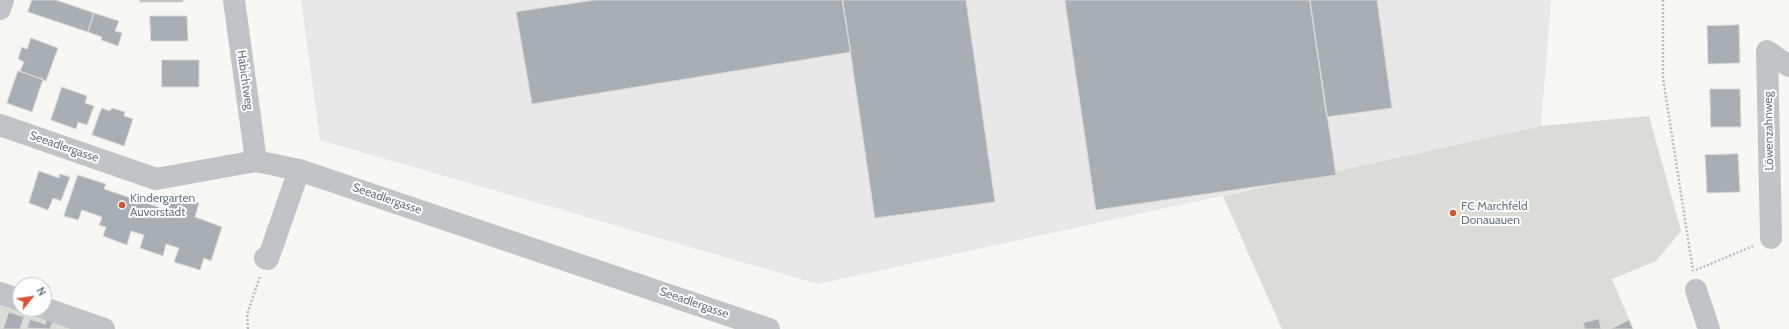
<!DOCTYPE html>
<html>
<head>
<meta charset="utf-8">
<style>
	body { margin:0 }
	#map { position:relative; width:1789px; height:329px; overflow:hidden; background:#f7f7f4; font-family:Cabin,sans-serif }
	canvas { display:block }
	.north { position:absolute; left:12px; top:277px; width:40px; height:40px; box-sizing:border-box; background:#fff; border:1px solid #c3c9cd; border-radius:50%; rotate:60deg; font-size:11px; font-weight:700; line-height:16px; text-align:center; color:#687883 }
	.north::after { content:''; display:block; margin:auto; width:14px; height:18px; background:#d95332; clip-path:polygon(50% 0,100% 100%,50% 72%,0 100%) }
</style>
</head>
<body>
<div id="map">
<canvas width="1789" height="329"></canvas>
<div class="north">N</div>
</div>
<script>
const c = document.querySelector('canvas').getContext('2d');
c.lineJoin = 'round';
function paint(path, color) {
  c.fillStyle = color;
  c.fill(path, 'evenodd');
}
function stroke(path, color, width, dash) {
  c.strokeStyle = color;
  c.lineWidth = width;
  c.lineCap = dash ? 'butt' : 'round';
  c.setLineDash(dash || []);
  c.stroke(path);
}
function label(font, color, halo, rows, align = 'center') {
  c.font = font + ' Cabin,sans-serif';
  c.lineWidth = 4;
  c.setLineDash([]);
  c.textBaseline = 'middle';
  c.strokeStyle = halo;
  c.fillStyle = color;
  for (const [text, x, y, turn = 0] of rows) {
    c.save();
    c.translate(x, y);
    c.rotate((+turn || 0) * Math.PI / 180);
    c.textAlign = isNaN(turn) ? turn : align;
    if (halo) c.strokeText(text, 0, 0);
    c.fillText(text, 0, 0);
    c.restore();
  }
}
const built = new Path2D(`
	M 301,0 L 1551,0 L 1541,126 L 818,284 L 320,140 Z`);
const green = new Path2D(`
	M 1649,116 L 1681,231 L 1656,261 L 1612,279 L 1633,329 L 1282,329 L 1223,196 L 1541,126 Z
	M 0,301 L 81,329 L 0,329 Z`);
const building = new Path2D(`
	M 32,0 L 56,0 L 94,13 L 88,32 L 28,12 Z
	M 140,0 L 183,0 L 183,2 L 140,2 Z
	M 595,0 L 842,0 L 851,52 L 532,104 L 516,12 Z
	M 843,0 L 966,0 L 995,202 L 875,218 Z
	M 1065,0 L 1310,0 L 1336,175 L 1096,210 Z
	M 1310,0 L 1377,0 L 1392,108 L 1327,117 Z
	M 94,13 L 119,21 L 115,31 L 122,33 L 118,46 L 101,40 L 102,37 L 88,32 Z
	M 150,16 L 187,16 L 188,41 L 151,41 Z
	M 1739,25 L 1740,63 L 1708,64 L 1707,26 Z
	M 31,38 L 58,48 L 46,81 L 20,71 L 24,62 L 18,59 L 22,47 L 27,49 Z
	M 162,60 L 199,60 L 199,87 L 162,87 Z
	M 18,71 L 43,79 L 32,112 L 7,103 Z
	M 62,87 L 87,96 L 85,103 L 94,106 L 87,125 L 78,122 L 76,129 L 51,120 Z
	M 1710,89 L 1740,89 L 1741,127 L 1711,127 Z
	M 102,108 L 110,111 L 112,108 L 125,112 L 124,116 L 133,119 L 124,146 L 92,135 Z
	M 1738,154 L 1740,192 L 1707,193 L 1705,155 Z
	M 39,171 L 59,178 L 60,174 L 70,177 L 61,201 L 53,198 L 48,210 L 29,203 Z
	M 78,175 L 106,184 L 104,189 L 167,210 L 173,194 L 199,203 L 195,217 L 222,227 L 211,261 L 204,258 L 200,270 L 174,262 L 179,248 L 166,244 L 163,256 L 140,248 L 144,235 L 131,231 L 127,245 L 103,236 L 106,227 L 99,225 L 102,217 L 82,210 L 78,220 L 64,216 Z
	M 9,312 L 24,317 L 20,329 L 3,329 Z
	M 47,318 L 53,321 L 50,329 L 27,328 L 30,319 L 45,324 Z
	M 1599,319 L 1601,329 L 1585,329 L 1583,323 Z
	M 1629,320 L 1633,329 L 1611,329 Z`);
const path = new Path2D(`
	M 1663,0 L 1663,78 L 1693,271
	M 1696,270 L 1753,246
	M 248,329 L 247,315 L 260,276`);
const minor = new Path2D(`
	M 234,0 L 256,161
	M 0,9 L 3,0
	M 0,125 L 156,179 L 256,161 L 299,170 L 769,329
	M 1771,238 L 1767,51 L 1789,66
	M 265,258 L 268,259 L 299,170
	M 1696,290 L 1709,329
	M 0,293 L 20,300
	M 44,308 L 104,329`);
const markers = [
	[122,205,4,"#d95332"],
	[1453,213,4,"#d95332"]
];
const streetNames = [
	["Habichtweg",245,80,82],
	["Löwenzahnweg",1769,131,-91],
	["Seeadlergasse",64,147,19],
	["Seeadlergasse",387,199,19],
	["Seeadlergasse",694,303,19]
];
const poiNames = [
	["Kindergarten",130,198],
	["Auvorstadt",130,212],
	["FC Marchfeld",1461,206],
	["Donauauen",1461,220]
];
paint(built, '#e7e8e7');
paint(green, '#d9ddd5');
paint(building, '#a8afb4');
stroke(building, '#d8d8d6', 1);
stroke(path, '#babdbf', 2.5, [2, 2]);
stroke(minor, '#c0c4c7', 22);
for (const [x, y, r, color] of markers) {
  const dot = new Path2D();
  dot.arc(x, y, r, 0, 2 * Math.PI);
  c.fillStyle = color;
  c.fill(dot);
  stroke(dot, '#fff', 1.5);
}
label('12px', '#687883', '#fff', streetNames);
label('12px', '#687883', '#fff', poiNames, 'left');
</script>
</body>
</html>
